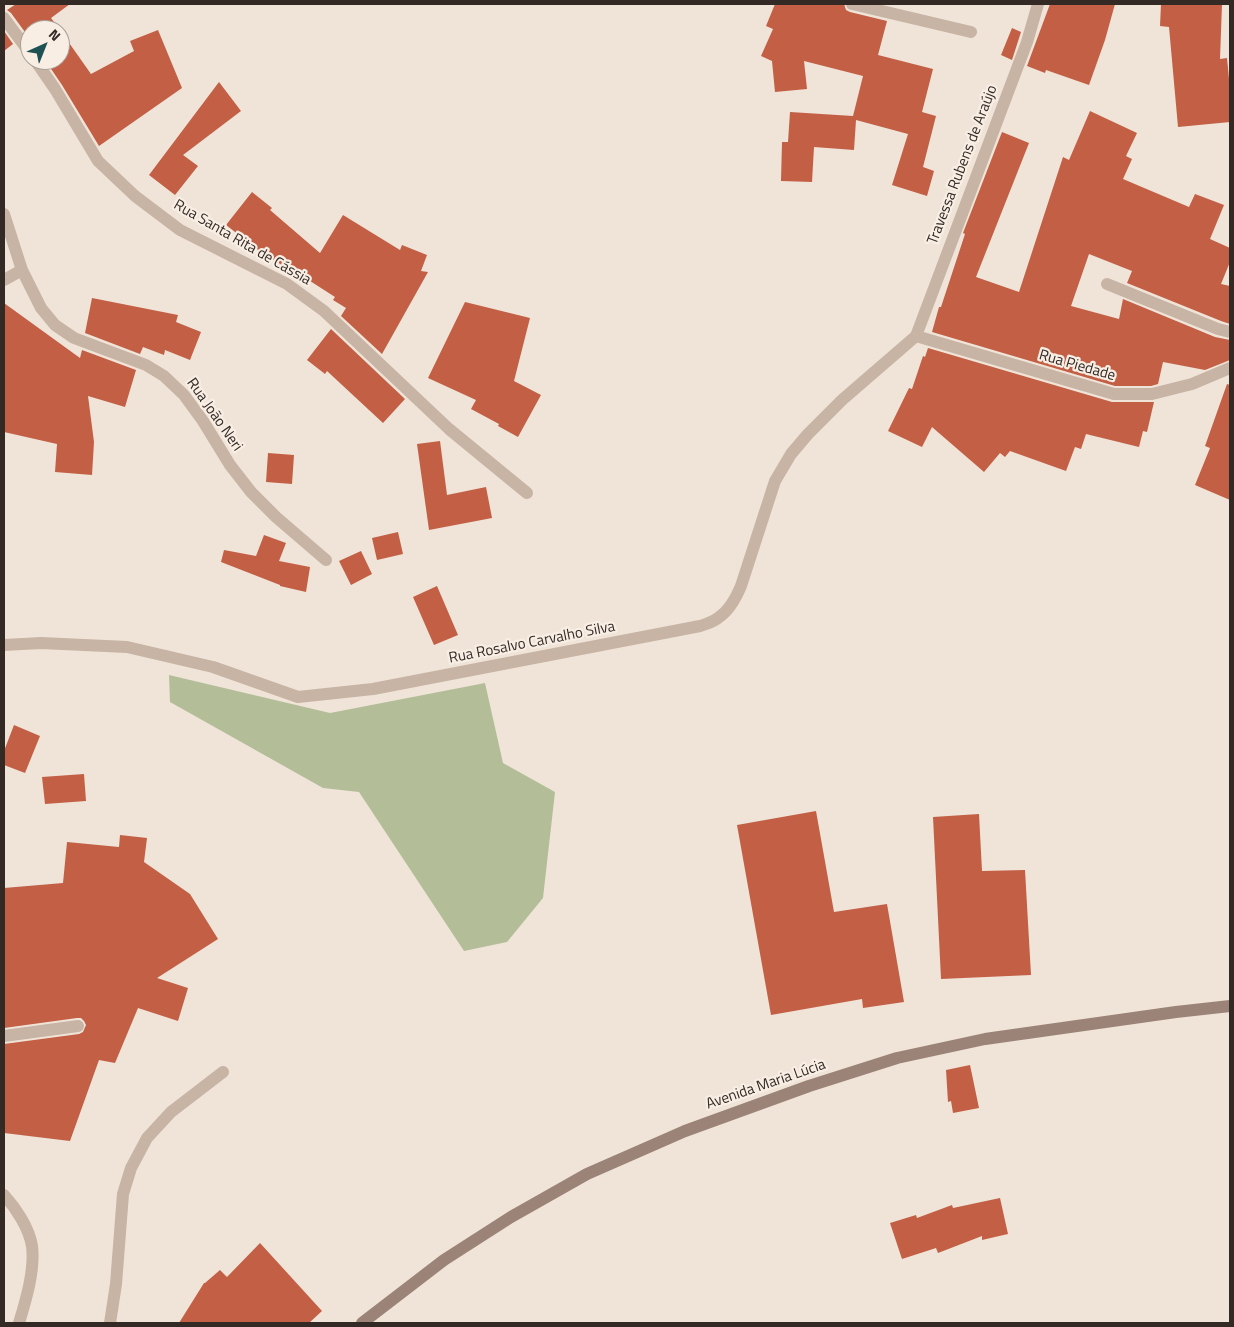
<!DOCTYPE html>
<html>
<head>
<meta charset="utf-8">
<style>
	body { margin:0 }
	#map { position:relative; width:1234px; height:1327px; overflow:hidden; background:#f0e4d8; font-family:"Titillium Web",sans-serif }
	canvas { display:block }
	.frame { position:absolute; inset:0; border:5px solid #332a26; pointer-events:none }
	.north { position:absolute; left:20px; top:20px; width:50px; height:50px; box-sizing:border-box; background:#f8eee4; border:1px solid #a9a098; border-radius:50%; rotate:44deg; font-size:14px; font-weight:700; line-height:20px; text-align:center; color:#332a26 }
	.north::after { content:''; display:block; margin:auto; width:18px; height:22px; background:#1d5153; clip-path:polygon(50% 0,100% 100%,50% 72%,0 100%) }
</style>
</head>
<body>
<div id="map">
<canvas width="1234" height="1327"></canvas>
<div class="frame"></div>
<div class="north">N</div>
</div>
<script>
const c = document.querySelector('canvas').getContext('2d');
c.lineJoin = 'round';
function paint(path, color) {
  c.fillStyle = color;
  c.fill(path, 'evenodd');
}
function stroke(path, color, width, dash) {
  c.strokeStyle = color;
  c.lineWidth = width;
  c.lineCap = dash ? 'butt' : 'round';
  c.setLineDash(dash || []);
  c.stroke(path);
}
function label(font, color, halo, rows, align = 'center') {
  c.font = font + ' "Titillium Web",sans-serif';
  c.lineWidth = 4.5;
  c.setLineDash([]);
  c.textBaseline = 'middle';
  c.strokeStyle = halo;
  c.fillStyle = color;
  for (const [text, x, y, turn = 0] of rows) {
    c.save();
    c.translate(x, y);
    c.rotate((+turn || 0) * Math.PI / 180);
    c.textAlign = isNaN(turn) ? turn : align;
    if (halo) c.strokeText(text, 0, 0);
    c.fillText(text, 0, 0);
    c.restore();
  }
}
const green = new Path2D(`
	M 169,675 L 330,713 L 485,683 L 503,763 L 555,792 L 543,898 L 507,942 L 464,951 L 359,792 L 323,788 L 170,702 Z`);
const building = new Path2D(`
	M 16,4 L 70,4 L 51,18 L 60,30 L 30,30 L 30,39 L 11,13 L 7,10 Z
	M 775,4 L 844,4 L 846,10 L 850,12 L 887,21 L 878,55 L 933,69 L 922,112 L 936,116 L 923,167 L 934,171 L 927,196 L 892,185 L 908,134 L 856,120 L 854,150 L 814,147 L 812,182 L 781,181 L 782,142 L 788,142 L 790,112 L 853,116 L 863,76 L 804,61 L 807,89 L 775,92 L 772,61 L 761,56 L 773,29 L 766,26 Z
	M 1050,4 L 1115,4 L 1105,40 L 1089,85 L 1046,70 L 1045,73 L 1027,66 Z
	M 1161,4 L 1222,4 L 1220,59 L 1227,58 L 1230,89 L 1230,122 L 1178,127 L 1169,27 L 1160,26 Z
	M 1012,28 L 1021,32 L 1012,60 L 1001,55 Z
	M 60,30 L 91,74 L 134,51 L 130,41 L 158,30 L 182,88 L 99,146 L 62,85 L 45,60 L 60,60 Z
	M 4,31 L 13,44 L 4,51 Z
	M 219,82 L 241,111 L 183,155 L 198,166 L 175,195 L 149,175 Z
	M 1090,111 L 1137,133 L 1126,156 L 1132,159 L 1123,179 L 1189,207 L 1195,194 L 1224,205 L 1210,239 L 1230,248 L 1230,262 L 1221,284 L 1230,286 L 1230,324 L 1221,321 L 1127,283 L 1132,271 L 1089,254 L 1071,306 L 1119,319 L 1123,299 L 1215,337 L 1230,340 L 1230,360 L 1205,370 L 1163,362 L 1158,384 L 1151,386 L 1115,386 L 932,332 L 939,307 L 941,307 L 965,234 L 963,233 L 1002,132 L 1029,143 L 976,277 L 1019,292 L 1063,157 L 1069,160 Z
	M 252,192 L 272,208 L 270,210 L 320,253 L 343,215 L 400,250 L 402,245 L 427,255 L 421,271 L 428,272 L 382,354 L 341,316 L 346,308 L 333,300 L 335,297 L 293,270 L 293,271 L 266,256 L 226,225 Z
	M 92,298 L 178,315 L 176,322 L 201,332 L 190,360 L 165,350 L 164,355 L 143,347 L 140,354 L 85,333 Z
	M 465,302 L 530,318 L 514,381 L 541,395 L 518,437 L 498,426 L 499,424 L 471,409 L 476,400 L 428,378 Z
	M 4,303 L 80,358 L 82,350 L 136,370 L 125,407 L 88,396 L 94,442 L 92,475 L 55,472 L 57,444 L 4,432 Z
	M 331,329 L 405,399 L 383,423 L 327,371 L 325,374 L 307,360 Z
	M 928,348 L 1112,402 L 1154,402 L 1147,432 L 1143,431 L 1139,447 L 1086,434 L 1081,449 L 1075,447 L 1066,471 L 1010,451 L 1005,457 L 1000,453 L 984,472 L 932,427 L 922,447 L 888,431 L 909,388 L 912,389 L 923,356 L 925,357 Z
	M 1227,384 L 1230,385 L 1230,500 L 1195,485 L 1210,448 L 1205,446 Z
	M 440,441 L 447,495 L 486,487 L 492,518 L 429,530 L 417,444 Z
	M 268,453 L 294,455 L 292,484 L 266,482 Z
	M 398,532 L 403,554 L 377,560 L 372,538 Z
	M 264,535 L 286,543 L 279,561 L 310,567 L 306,592 L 280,586 L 280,585 L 221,562 L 224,550 L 256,556 Z
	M 361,551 L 372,574 L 351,585 L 339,561 Z
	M 437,586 L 458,635 L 434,645 L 413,597 Z
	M 14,725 L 40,736 L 25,773 L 4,765 L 4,751 Z
	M 84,774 L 86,801 L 45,804 L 42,777 Z
	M 816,811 L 834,912 L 887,904 L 904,1002 L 863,1008 L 862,999 L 771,1015 L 737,825 Z
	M 979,814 L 982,871 L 1025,870 L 1031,975 L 941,979 L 933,817 Z
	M 120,835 L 147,838 L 144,862 L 190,894 L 218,939 L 157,978 L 188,988 L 178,1021 L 138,1008 L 115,1063 L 99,1060 L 70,1141 L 4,1133 L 4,1044 L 79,1034 L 83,1032 L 86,1025 L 84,1021 L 81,1018 L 77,1018 L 4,1028 L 4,888 L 63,883 L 67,842 L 119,847 Z
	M 970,1065 L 979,1108 L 953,1113 L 951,1101 L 948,1102 L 946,1070 Z
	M 1000,1198 L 1008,1234 L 982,1240 L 982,1236 L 938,1253 L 936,1248 L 902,1259 L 890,1223 L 916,1215 L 917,1218 L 952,1205 L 953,1208 Z
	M 260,1243 L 322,1311 L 309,1323 L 179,1323 L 204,1283 L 205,1283 L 220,1270 L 227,1277 Z`);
const street = new Path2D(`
	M 852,4 L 971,32
	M 4,18 L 30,53
	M 35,60 L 55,89 L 98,161 L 135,196 L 180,230 L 287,284 L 324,311 L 449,429 L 527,493
	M 4,214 L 22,270 L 41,308 L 55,325 L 74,338 L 146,365 L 164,376 L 184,395 L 203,421 L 230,465 L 251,492 L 276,517 L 326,560
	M 4,280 L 22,270
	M 1107,284 L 1218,329 L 1230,332
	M 916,336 L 1114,394 L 1152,394 L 1192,384 L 1230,368
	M 4,645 L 41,643 L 127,647 L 213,667 L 298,697 L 373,689 L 700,626 C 706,624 713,622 718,618 C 729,611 736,598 741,586 L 775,481 L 791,454 L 808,434 L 842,400 L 916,336 L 1027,42 L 1038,4
	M 4,1036 L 78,1026
	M 4,1195 C 16,1208 29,1228 32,1246 C 35,1270 26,1300 19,1323
	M 110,1323 L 116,1284 L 123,1194 L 131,1168 L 147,1138 L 171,1112 L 223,1072`);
const secondary = new Path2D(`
	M 362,1323 L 444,1260 L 511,1217 L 587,1174 L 685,1131 L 809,1086 L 897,1058 L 985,1039 L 1176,1012 L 1230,1006`);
const streetNames = [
	["Travessa Rubens de Araújo",963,165,-69],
	["Rua Santa Rita de Cássia",242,243,30],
	["Rua Piedade",1077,366,16],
	["Rua João Neri",214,415,55],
	["Rua Rosalvo Carvalho Silva",532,643,-11],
	["Avenida Maria Lúcia",766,1085,-19]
];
paint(green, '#b3be99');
paint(building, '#c25f45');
stroke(street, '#c7b4a5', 12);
stroke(secondary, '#9b8377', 12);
label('15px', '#332a26', '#f8eee4', streetNames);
</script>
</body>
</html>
